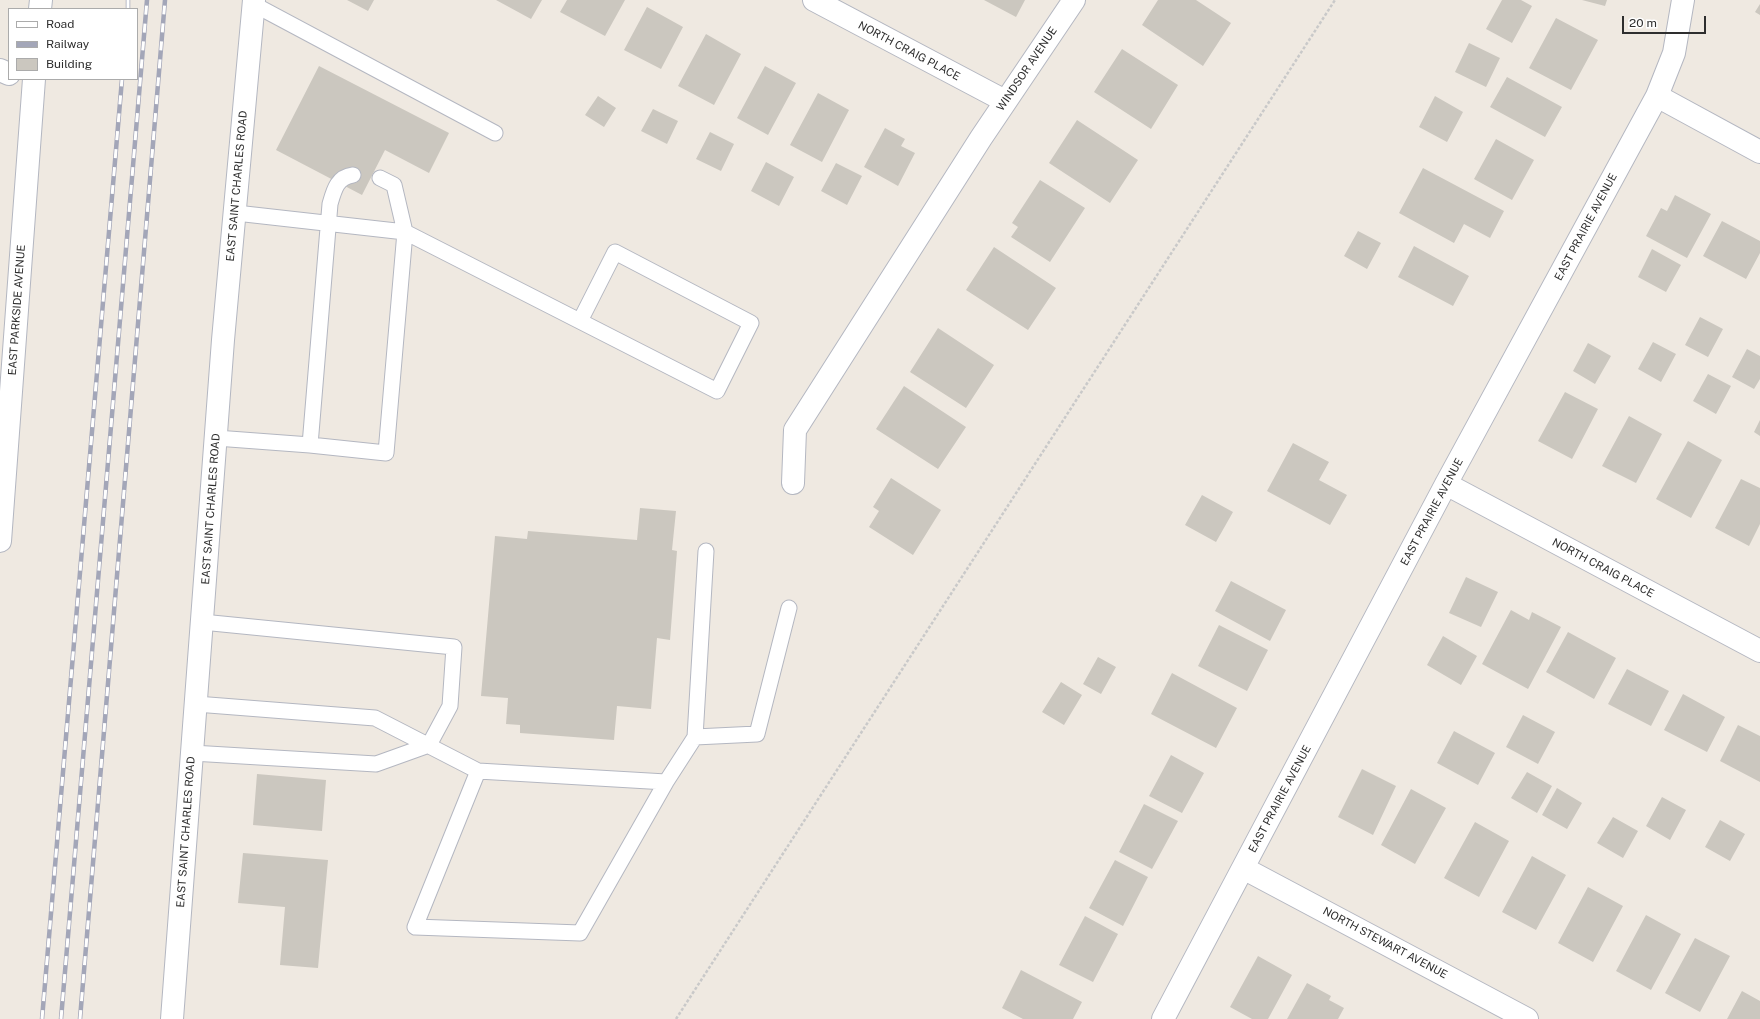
<!DOCTYPE html>
<html>
<head>
<meta charset="utf-8">
<style>
	body { margin:0 }
	#map { position:relative; width:1760px; height:1019px; overflow:hidden; background:#efe9e1; font-family:"Public Sans",sans-serif }
	canvas { display:block }
	.legend { position:absolute; left:8px; top:8px; width:130px; height:72px; box-sizing:border-box; background:#fff; border:1px solid #ababab; margin:0; padding:5px 7px; list-style:none; font-size:12px; color:#2e2e2e }
	.legend li { display:flex; align-items:center; gap:8px; height:20px }
	.legend b { width:20px; border:1px solid #ababab }
	.scale { position:absolute; left:1622px; top:16px; width:84px; height:18px; box-sizing:border-box; border:2px solid #2e2e2e; border-top:0; padding-left:5px; font-size:12px; line-height:14px; white-space:nowrap; color:#2e2e2e; -webkit-text-stroke:3px #fff; paint-order:stroke }
</style>
</head>
<body>
<div id="map">
<canvas width="1760" height="1019"></canvas>
<ul class="legend">
<li><b style="height:5px;background:#fff"></b>Road</li>
<li><b style="height:5px;background:#a3a6b8"></b>Railway</li>
<li><b style="height:11px;background:#cbc7bf"></b>Building</li>
</ul>
<div class="scale">20 m</div>
</div>
<script>
const c = document.querySelector('canvas').getContext('2d');
c.lineJoin = 'round';
function paint(path, color) {
  c.fillStyle = color;
  c.fill(path, 'evenodd');
}
function stroke(path, color, width, dash) {
  c.strokeStyle = color;
  c.lineWidth = width;
  c.lineCap = dash ? 'butt' : 'round';
  c.setLineDash(dash || []);
  c.stroke(path);
}
function label(font, color, halo, rows, align = 'center') {
  c.font = font + ' "Public Sans",sans-serif';
  c.lineWidth = 3;
  c.setLineDash([]);
  c.textBaseline = 'middle';
  c.strokeStyle = halo;
  c.fillStyle = color;
  for (const [text, x, y, turn = 0] of rows) {
    c.save();
    c.translate(x, y);
    c.rotate((+turn || 0) * Math.PI / 180);
    c.textAlign = isNaN(turn) ? turn : align;
    if (halo) c.strokeText(text, 0, 0);
    c.fillText(text, 0, 0);
    c.restore();
  }
}
const building = new Path2D(`
	M 347,0 L 374,0 L 368,11 Z
	M 496,0 L 542,0 L 531,19 Z
	M 567,0 L 625,0 L 605,36 L 560,12 Z
	M 984,0 L 1025,0 L 1016,17 Z
	M 1158,0 L 1196,0 L 1231,23 L 1203,66 L 1142,25 Z
	M 1502,0 L 1521,0 L 1532,6 L 1512,43 L 1486,29 Z
	M 1582,0 L 1607,0 L 1605,6 Z
	M 1760,4 L 1760,15 L 1755,12 Z
	M 647,7 L 683,27 L 661,69 L 624,50 Z
	M 1556,18 L 1598,40 L 1571,90 L 1529,68 Z
	M 706,34 L 741,54 L 714,105 L 678,86 Z
	M 1469,43 L 1500,58 L 1486,87 L 1455,72 Z
	M 1122,49 L 1178,85 L 1151,129 L 1094,92 Z
	M 319,66 L 449,133 L 429,173 L 385,150 L 362,195 L 276,150 Z
	M 765,66 L 796,83 L 768,135 L 737,118 Z
	M 1507,77 L 1562,107 L 1545,137 L 1490,107 Z
	M 818,93 L 849,110 L 822,162 L 790,145 Z
	M 598,96 L 616,108 L 604,127 L 585,115 Z
	M 1435,96 L 1463,112 L 1447,142 L 1419,127 Z
	M 653,109 L 678,121 L 667,144 L 641,131 Z
	M 1077,120 L 1138,160 L 1110,203 L 1049,163 Z
	M 885,128 L 905,139 L 901,146 L 915,153 L 898,186 L 864,167 Z
	M 710,132 L 734,144 L 721,171 L 696,159 Z
	M 1496,139 L 1534,160 L 1512,200 L 1474,179 Z
	M 766,162 L 794,177 L 779,206 L 751,191 Z
	M 836,163 L 862,176 L 847,205 L 821,191 Z
	M 1423,168 L 1504,211 L 1490,238 L 1464,224 L 1454,243 L 1399,213 Z
	M 1040,180 L 1085,208 L 1050,262 L 1011,237 L 1018,227 L 1012,223 Z
	M 1675,195 L 1711,214 L 1687,258 L 1646,236 L 1661,208 L 1667,211 Z
	M 1722,221 L 1760,241 L 1760,253 L 1746,279 L 1703,256 Z
	M 1358,231 L 1381,243 L 1367,269 L 1344,256 Z
	M 1414,246 L 1469,276 L 1453,306 L 1398,277 Z
	M 994,247 L 1056,288 L 1028,330 L 966,290 Z
	M 1652,249 L 1681,265 L 1666,292 L 1638,277 Z
	M 1700,317 L 1723,329 L 1708,357 L 1685,345 Z
	M 938,328 L 994,365 L 966,408 L 910,372 Z
	M 1653,342 L 1676,354 L 1661,382 L 1638,369 Z
	M 1588,343 L 1611,356 L 1595,384 L 1573,371 Z
	M 1747,349 L 1760,356 L 1760,379 L 1754,389 L 1732,377 Z
	M 1708,374 L 1731,386 L 1716,414 L 1693,401 Z
	M 904,386 L 966,427 L 938,469 L 876,429 Z
	M 1565,392 L 1598,409 L 1572,459 L 1538,441 Z
	M 1629,416 L 1662,434 L 1636,483 L 1602,466 Z
	M 1760,420 L 1760,436 L 1754,432 Z
	M 1688,441 L 1722,460 L 1691,518 L 1656,499 Z
	M 1293,443 L 1329,462 L 1319,480 L 1347,495 L 1330,525 L 1267,491 Z
	M 891,478 L 941,510 L 913,555 L 869,527 L 879,511 L 873,507 Z
	M 1741,479 L 1760,488 L 1760,524 L 1749,546 L 1715,528 Z
	M 1202,495 L 1233,512 L 1216,542 L 1185,525 Z
	M 640,508 L 676,511 L 672,550 L 677,551 L 670,640 L 657,638 L 651,709 L 617,706 L 614,740 L 520,733 L 520,725 L 506,724 L 508,698 L 481,696 L 495,536 L 527,539 L 528,531 L 637,540 Z
	M 1466,577 L 1498,592 L 1481,627 L 1449,613 Z
	M 1231,581 L 1286,610 L 1270,641 L 1215,611 Z
	M 1511,610 L 1529,620 L 1532,612 L 1561,627 L 1528,689 L 1482,664 Z
	M 1219,625 L 1268,650 L 1247,691 L 1198,666 Z
	M 1568,632 L 1616,658 L 1594,699 L 1546,672 Z
	M 1443,636 L 1477,656 L 1461,685 L 1427,665 Z
	M 1098,657 L 1116,667 L 1101,694 L 1083,684 Z
	M 1627,669 L 1669,691 L 1651,726 L 1608,704 Z
	M 1172,673 L 1237,708 L 1216,748 L 1151,714 Z
	M 1061,682 L 1082,695 L 1064,725 L 1042,712 Z
	M 1683,694 L 1725,717 L 1707,752 L 1664,730 Z
	M 1523,715 L 1555,732 L 1538,764 L 1506,747 Z
	M 1738,725 L 1760,736 L 1760,782 L 1720,761 Z
	M 1454,731 L 1495,753 L 1478,785 L 1437,763 Z
	M 1171,755 L 1204,773 L 1182,813 L 1149,796 Z
	M 1362,769 L 1396,786 L 1373,835 L 1338,817 Z
	M 1527,772 L 1552,786 L 1537,813 L 1511,798 Z
	M 257,774 L 326,780 L 322,831 L 253,825 Z
	M 1557,788 L 1582,803 L 1567,829 L 1542,815 Z
	M 1411,789 L 1446,808 L 1415,864 L 1381,845 Z
	M 1662,797 L 1686,810 L 1670,840 L 1646,826 Z
	M 1144,804 L 1178,821 L 1152,869 L 1119,852 Z
	M 1613,817 L 1638,831 L 1623,858 L 1597,843 Z
	M 1720,820 L 1745,834 L 1730,861 L 1705,847 Z
	M 1475,822 L 1509,841 L 1479,897 L 1444,878 Z
	M 243,853 L 328,860 L 318,968 L 280,965 L 285,907 L 238,903 Z
	M 1532,856 L 1566,875 L 1536,930 L 1502,912 Z
	M 1115,860 L 1148,877 L 1123,926 L 1089,908 Z
	M 1588,887 L 1623,906 L 1593,962 L 1558,943 Z
	M 1646,915 L 1681,934 L 1651,990 L 1616,971 Z
	M 1085,916 L 1118,934 L 1093,982 L 1059,965 Z
	M 1695,938 L 1730,956 L 1700,1012 L 1665,993 Z
	M 1258,956 L 1292,975 L 1268,1019 L 1252,1019 L 1230,1007 Z
	M 1021,970 L 1082,1002 L 1073,1019 L 1023,1019 L 1002,1008 Z
	M 1307,983 L 1331,996 L 1329,1000 L 1344,1008 L 1338,1019 L 1287,1019 Z
	M 1742,991 L 1760,1001 L 1760,1019 L 1727,1019 Z`);
const path = new Path2D(`
	M 676,1019 L 1335,0`);
const service = new Path2D(`
	M 253,4 L 495,133
	M 380,178 L 394,185 L 405,232 L 717,391 L 751,323 L 615,252 L 580,321
	M 236,213 L 405,232 L 386,453 L 310,445
	M 216,438 L 310,445 L 330,204 C 334,190 337,177 353,175
	M 196,704 L 375,718 L 478,771 L 666,782 L 695,737 L 706,551
	M 695,737 L 757,734 L 789,608
	M 192,753 L 376,764 L 429,745 L 450,706 L 454,647 L 202,622
	M 478,771 L 415,927 L 580,933 L 666,782`);
const minor = new Path2D(`
	M 814,0 L 1005,101
	M 40,9 L 41,0
	M 0,70 L 9,74
	M 1657,96 L 1760,152
	M 793,483 L 795,430 L 981,138 L 1074,0
	M 1446,484 L 1760,651
	M 0,541 L 34,79
	M 1243,868 L 1527,1019
	M 1163,1019 L 1446,484 L 1657,96 L 1674,53 L 1683,0`);
const secondary = new Path2D(`
	M 172,1019 L 223,340 L 254,0`);
const rail = new Path2D(`
	M 128,9 L 128,0
	M 42,1019 L 122,79
	M 61,1019 L 147,0
	M 80,1019 L 165,0`);
const streetNames = [
	["NORTH CRAIG PLACE",909,51,28],
	["WINDSOR AVENUE",1027,69,-56],
	["EAST SAINT CHARLES ROAD",237,186,-85],
	["EAST PRAIRIE AVENUE",1586,227,-62],
	["EAST PARKSIDE AVENUE",17,310,-86],
	["EAST SAINT CHARLES ROAD",211,509,-86],
	["EAST PRAIRIE AVENUE",1432,512,-62],
	["NORTH CRAIG PLACE",1603,568,28],
	["EAST PRAIRIE AVENUE",1280,799,-62],
	["EAST SAINT CHARLES ROAD",186,832,-86],
	["NORTH STEWART AVENUE",1385,943,28]
];
paint(building, '#cbc7bf');
stroke(service, '#b4b7c1', 17);
stroke(minor, '#b4b7c1', 24);
stroke(secondary, '#b4b7c1', 24);
stroke(path, '#c9c9c9', 2.5, [3, 2]);
stroke(service, '#fff', 15);
stroke(minor, '#fff', 22);
stroke(secondary, '#fff', 22);
stroke(rail, '#a3a6b8', 4.5);
stroke(rail, '#fff', 3, [9]);
label('11px', '#2e2e2e', '#fff', streetNames);
</script>
</body>
</html>
